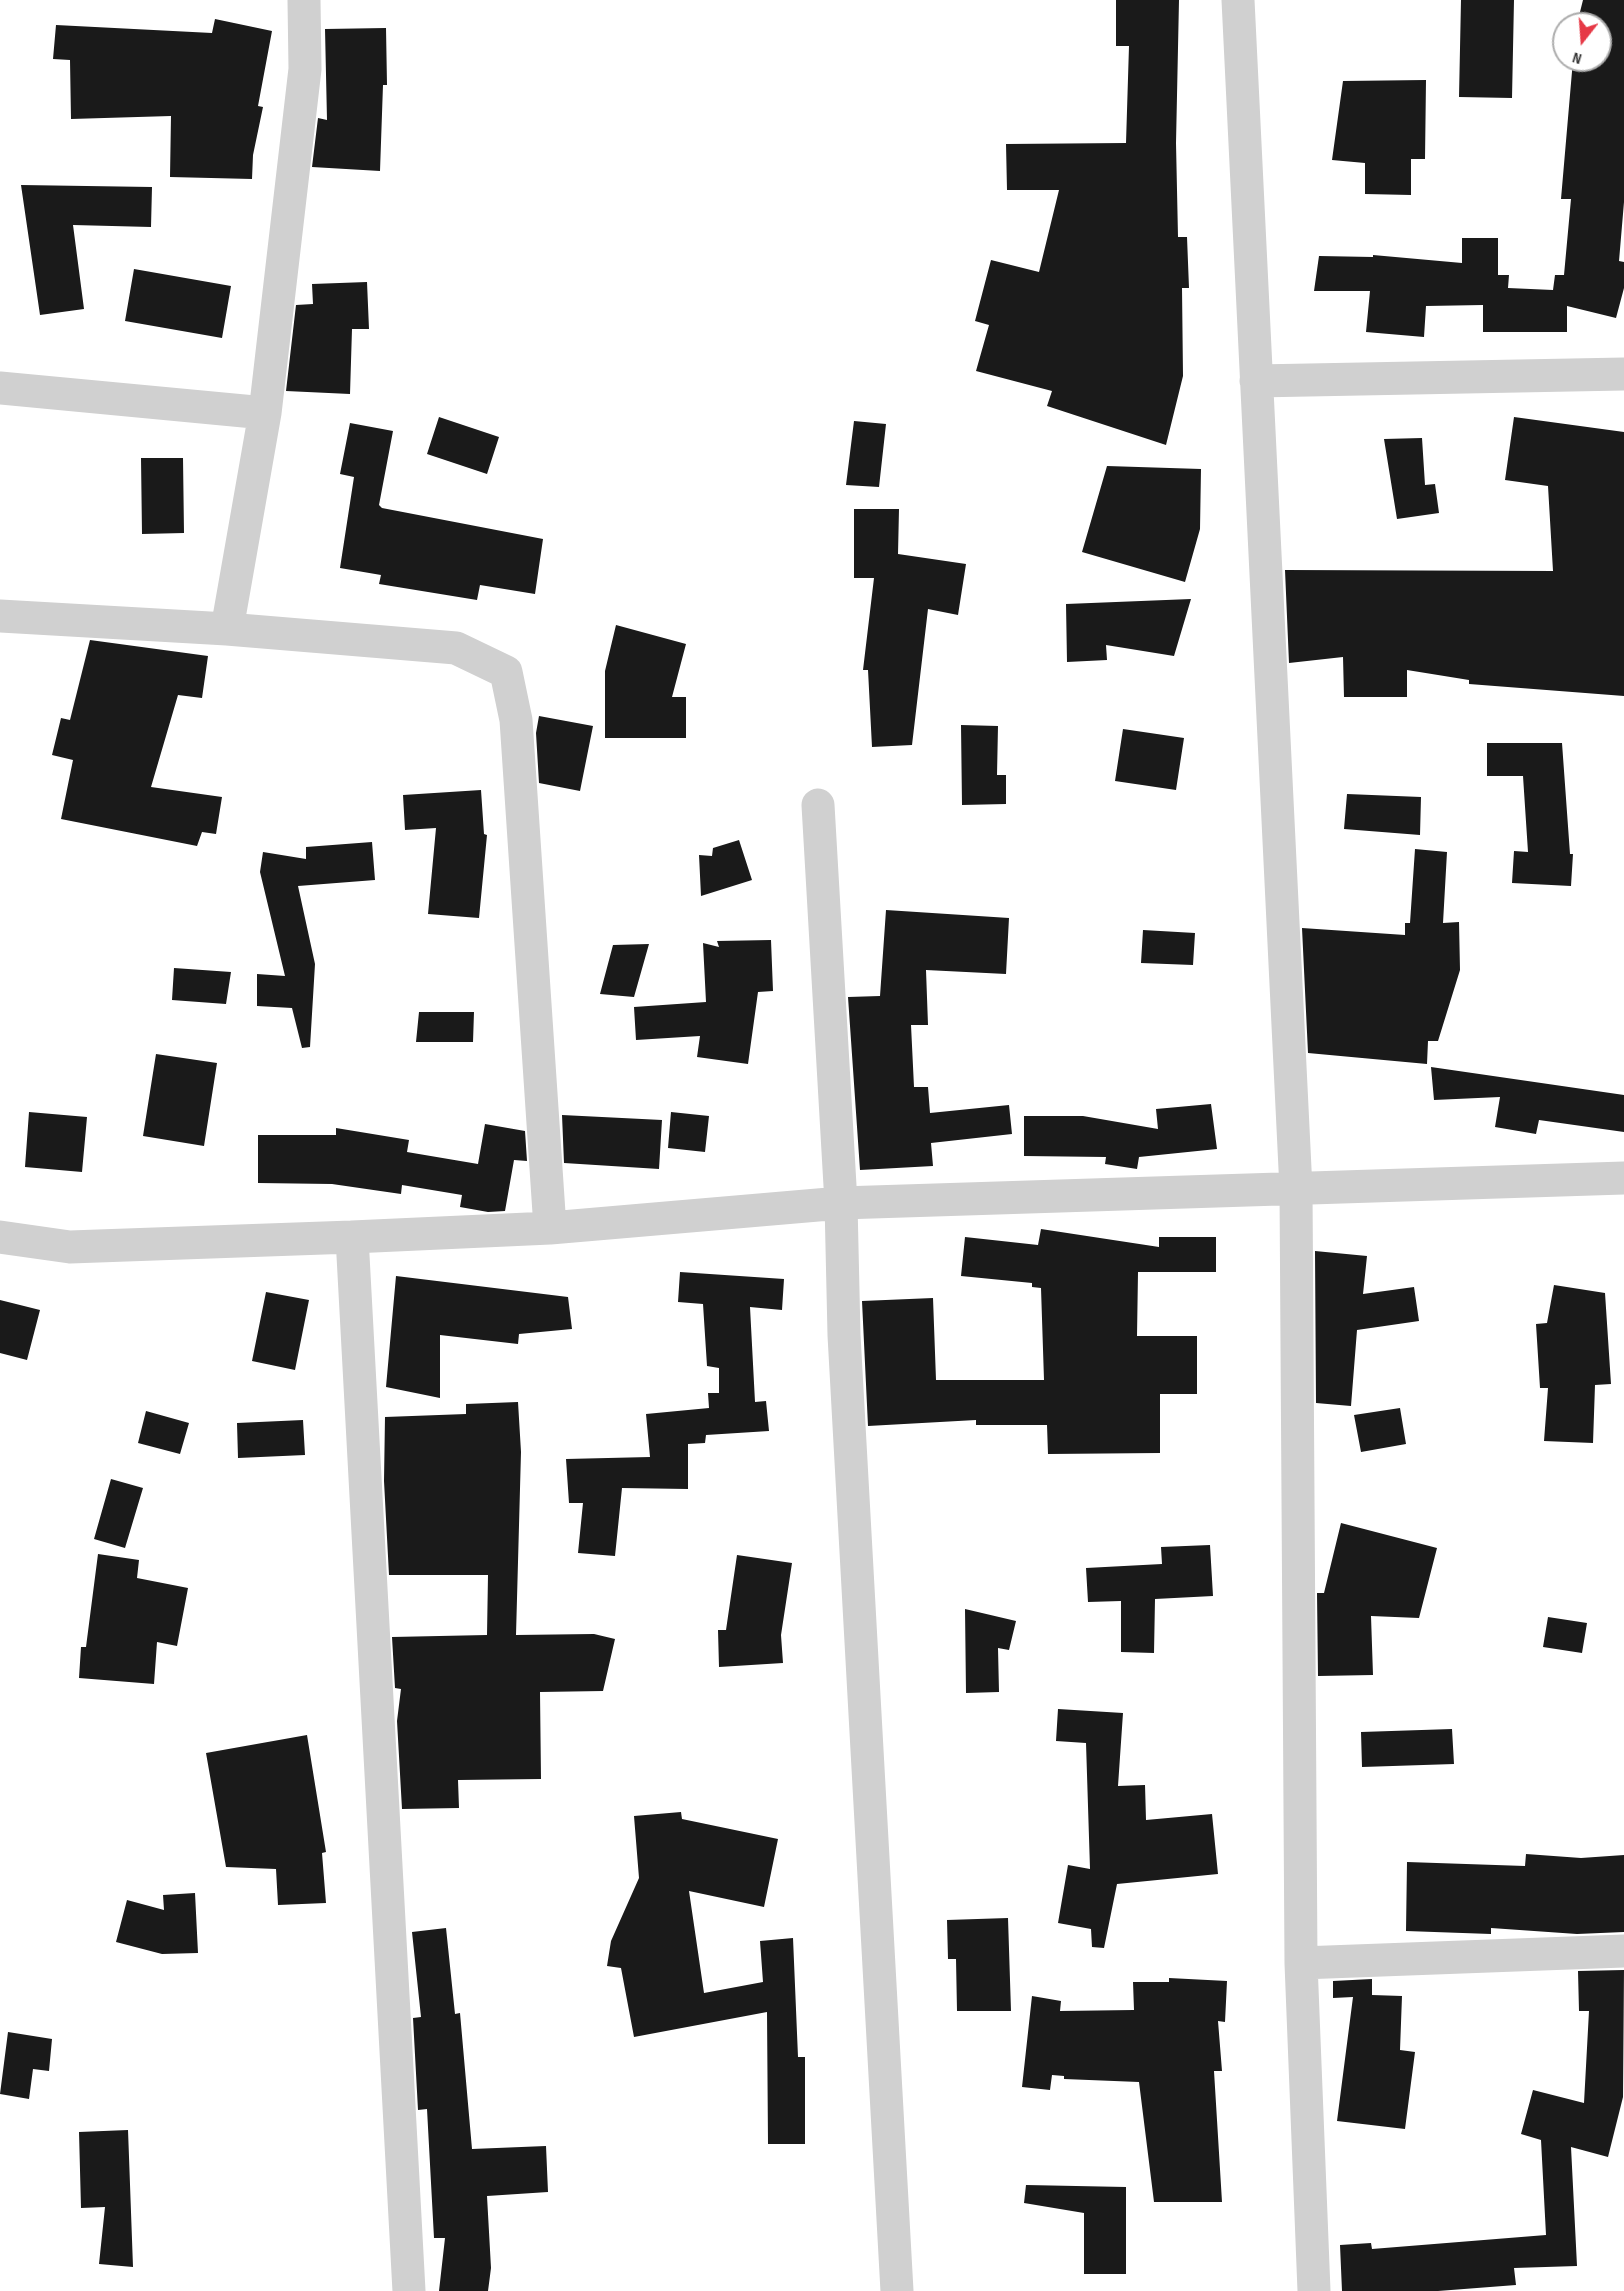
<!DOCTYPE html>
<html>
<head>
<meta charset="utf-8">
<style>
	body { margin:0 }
	#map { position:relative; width:1624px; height:2291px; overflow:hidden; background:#fff; font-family:"Sofia Sans Condensed",sans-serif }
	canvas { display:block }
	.north { position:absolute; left:1552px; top:12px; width:60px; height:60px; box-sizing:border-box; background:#fff; border:2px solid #adadad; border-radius:50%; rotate:197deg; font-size:16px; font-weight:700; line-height:24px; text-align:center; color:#333 }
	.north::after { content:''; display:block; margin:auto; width:21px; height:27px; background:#e63946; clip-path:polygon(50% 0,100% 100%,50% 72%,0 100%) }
</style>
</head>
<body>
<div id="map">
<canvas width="1624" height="2291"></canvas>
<div class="north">N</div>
</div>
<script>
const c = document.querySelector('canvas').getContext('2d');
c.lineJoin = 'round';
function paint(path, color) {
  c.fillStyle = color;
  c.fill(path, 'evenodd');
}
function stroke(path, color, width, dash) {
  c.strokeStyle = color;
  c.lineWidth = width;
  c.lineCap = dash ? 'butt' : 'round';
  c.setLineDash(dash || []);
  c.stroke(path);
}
const building = new Path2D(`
	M 1116,0 L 1179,0 L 1176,143 L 1178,237 L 1187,237 L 1189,288 L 1182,288 L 1183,376 L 1166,445 L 1047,406 L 1052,391 L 976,371 L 989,325 L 975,321 L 991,260 L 1039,272 L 1059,190 L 1007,190 L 1006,144 L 1126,143 L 1129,46 L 1116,46 Z
	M 1461,0 L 1514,0 L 1512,98 L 1459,97 Z
	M 1583,0 L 1624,0 L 1624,202 L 1619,261 L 1624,262 L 1624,288 L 1616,318 L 1567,306 L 1567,332 L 1483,332 L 1483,305 L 1426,306 L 1424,337 L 1366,332 L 1370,291 L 1314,291 L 1319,256 L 1373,257 L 1373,255 L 1462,263 L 1462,238 L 1498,238 L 1498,275 L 1509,275 L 1508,288 L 1553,290 L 1555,275 L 1564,275 L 1571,199 L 1561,199 L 1573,60 L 1600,60 L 1600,24 L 1577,24 Z
	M 215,19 L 272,31 L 258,106 L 263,107 L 253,155 L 252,179 L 170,177 L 171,116 L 71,119 L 70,60 L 53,59 L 56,25 L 212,33 Z
	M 386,28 L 387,85 L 383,85 L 380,171 L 312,167 L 318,118 L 327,120 L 325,29 Z
	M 1426,80 L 1425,159 L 1411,159 L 1411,195 L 1365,194 L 1365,163 L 1332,160 L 1343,81 Z
	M 21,185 L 152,187 L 151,227 L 73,225 L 84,309 L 40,315 Z
	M 134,269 L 231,286 L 222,338 L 125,321 Z
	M 367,282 L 369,329 L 352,329 L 350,394 L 286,391 L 296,305 L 313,304 L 312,284 Z
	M 439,417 L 499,437 L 487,474 L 427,454 Z
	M 1514,417 L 1624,432 L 1624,696 L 1469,684 L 1469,680 L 1407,670 L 1407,697 L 1344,697 L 1343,657 L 1289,663 L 1285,570 L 1553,571 L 1548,486 L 1505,480 Z
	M 854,421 L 886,424 L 879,487 L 846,485 Z
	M 350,423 L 393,431 L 379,505 L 382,508 L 543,539 L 535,594 L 480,585 L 477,600 L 379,584 L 381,575 L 340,568 L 354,477 L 340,474 Z
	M 1422,438 L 1425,485 L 1435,484 L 1439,513 L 1397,519 L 1384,439 Z
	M 141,458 L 183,458 L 184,533 L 142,534 Z
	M 1107,466 L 1201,469 L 1200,529 L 1185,582 L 1082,552 Z
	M 854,509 L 899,509 L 898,554 L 966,564 L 958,615 L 928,609 L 912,745 L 872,747 L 868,670 L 863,670 L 874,578 L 854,578 Z
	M 1191,599 L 1174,656 L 1106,645 L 1107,660 L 1067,662 L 1066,604 Z
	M 616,625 L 686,644 L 672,697 L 686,697 L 686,738 L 605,738 L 605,671 Z
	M 90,640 L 208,656 L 202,698 L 178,695 L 151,787 L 222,797 L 216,834 L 202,832 L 197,846 L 61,819 L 73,760 L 52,755 L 61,718 L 70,720 Z
	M 539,716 L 593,726 L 580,791 L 539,783 L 536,733 Z
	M 961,725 L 998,726 L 997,775 L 1006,775 L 1006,804 L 962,805 Z
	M 1123,729 L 1184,738 L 1176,790 L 1115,781 Z
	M 1487,743 L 1562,743 L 1570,854 L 1573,854 L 1571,886 L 1512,883 L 1514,851 L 1528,852 L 1523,776 L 1487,776 Z
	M 481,790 L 484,834 L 487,835 L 479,918 L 428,914 L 436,828 L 405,830 L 403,795 Z
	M 1347,794 L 1421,797 L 1420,835 L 1344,829 Z
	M 739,840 L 752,880 L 701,896 L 699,855 L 712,856 L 713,848 Z
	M 372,842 L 375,880 L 298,886 L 315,964 L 310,1047 L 302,1048 L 292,1008 L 257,1006 L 257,974 L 285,976 L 260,872 L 263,852 L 306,859 L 306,847 Z
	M 1415,849 L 1447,852 L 1443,923 L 1459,922 L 1460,970 L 1438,1041 L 1428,1041 L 1427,1064 L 1308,1053 L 1302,928 L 1405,935 L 1405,923 L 1410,923 Z
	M 886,910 L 1009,918 L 1006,974 L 926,970 L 928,1025 L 911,1025 L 914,1087 L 928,1087 L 930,1113 L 1009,1105 L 1012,1134 L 931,1143 L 933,1166 L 860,1170 L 848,997 L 880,996 Z
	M 1143,930 L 1195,933 L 1193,965 L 1141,963 Z
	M 771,940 L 773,991 L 758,992 L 748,1064 L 697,1057 L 700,1036 L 636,1040 L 634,1007 L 706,1002 L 703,943 L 719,947 L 717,941 Z
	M 649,944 L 634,997 L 600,994 L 613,945 Z
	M 174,968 L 231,972 L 226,1004 L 172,1000 Z
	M 419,1012 L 474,1012 L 473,1042 L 416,1042 Z
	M 156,1054 L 217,1063 L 204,1146 L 143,1136 Z
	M 1431,1067 L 1624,1095 L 1624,1132 L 1539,1120 L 1536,1134 L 1495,1127 L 1500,1097 L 1434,1100 Z
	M 1211,1104 L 1217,1149 L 1139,1157 L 1137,1169 L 1105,1164 L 1106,1157 L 1024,1156 L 1024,1116 L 1083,1116 L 1158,1129 L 1156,1109 Z
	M 29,1112 L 87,1117 L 82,1172 L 25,1167 Z
	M 671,1112 L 709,1116 L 705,1152 L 668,1148 Z
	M 562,1115 L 662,1120 L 659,1169 L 564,1163 Z
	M 485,1124 L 525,1131 L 527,1161 L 514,1160 L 505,1211 L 488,1212 L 460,1207 L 462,1195 L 402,1185 L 401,1194 L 332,1184 L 258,1183 L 258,1135 L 336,1135 L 336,1128 L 409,1140 L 407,1152 L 478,1164 Z
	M 1041,1229 L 1159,1247 L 1159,1237 L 1216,1237 L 1216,1272 L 1138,1272 L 1137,1336 L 1197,1336 L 1197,1394 L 1160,1394 L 1160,1453 L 1048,1454 L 1047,1425 L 976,1425 L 976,1420 L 868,1426 L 862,1301 L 933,1298 L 936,1380 L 1044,1380 L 1041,1288 L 1032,1287 L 1032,1283 L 961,1276 L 965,1237 L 1038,1245 Z
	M 1315,1251 L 1367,1256 L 1363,1294 L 1414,1287 L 1419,1321 L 1357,1330 L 1351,1406 L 1316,1403 Z
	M 680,1272 L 784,1279 L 782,1310 L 750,1307 L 755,1402 L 766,1401 L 769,1431 L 706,1435 L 705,1443 L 688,1444 L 688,1489 L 622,1488 L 615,1556 L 578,1553 L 583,1503 L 569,1503 L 566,1459 L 650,1457 L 646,1414 L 709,1408 L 708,1393 L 719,1393 L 719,1368 L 707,1366 L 703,1304 L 678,1302 Z
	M 396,1276 L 568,1297 L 572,1329 L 519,1334 L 518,1344 L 440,1335 L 440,1398 L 386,1387 Z
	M 1554,1285 L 1605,1293 L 1611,1384 L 1595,1385 L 1593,1443 L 1544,1441 L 1548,1388 L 1540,1388 L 1536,1324 L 1547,1323 Z
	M 266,1292 L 309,1300 L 295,1370 L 252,1361 Z
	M 0,1300 L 40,1310 L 27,1360 L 0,1353 Z
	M 518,1402 L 521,1452 L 516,1635 L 594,1634 L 615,1639 L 603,1691 L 540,1692 L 541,1779 L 458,1780 L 459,1808 L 402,1809 L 397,1721 L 401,1689 L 395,1688 L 392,1637 L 487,1635 L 488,1575 L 389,1575 L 384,1481 L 385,1417 L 466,1414 L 466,1404 Z
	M 1400,1408 L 1406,1444 L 1361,1452 L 1354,1415 Z
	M 146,1411 L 189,1423 L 180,1454 L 138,1443 Z
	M 303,1420 L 305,1455 L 238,1458 L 237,1423 Z
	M 111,1479 L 143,1488 L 125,1548 L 94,1539 Z
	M 1341,1523 L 1437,1548 L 1419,1618 L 1371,1616 L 1373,1675 L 1318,1676 L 1317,1593 L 1324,1593 Z
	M 1210,1545 L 1213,1596 L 1155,1599 L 1154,1653 L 1121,1652 L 1121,1601 L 1088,1602 L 1086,1568 L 1162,1564 L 1161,1547 Z
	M 98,1554 L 139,1560 L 137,1578 L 188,1588 L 177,1646 L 157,1642 L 154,1684 L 79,1678 L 81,1647 L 86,1647 Z
	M 737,1555 L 792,1563 L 781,1635 L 783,1663 L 719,1667 L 718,1630 L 726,1630 Z
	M 965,1609 L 1016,1621 L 1009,1650 L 998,1648 L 999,1692 L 966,1693 Z
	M 1548,1617 L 1587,1623 L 1582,1653 L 1543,1647 Z
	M 1058,1709 L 1123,1713 L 1118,1786 L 1145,1785 L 1146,1820 L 1212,1814 L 1218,1874 L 1117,1884 L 1104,1948 L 1092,1947 L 1091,1929 L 1058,1923 L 1068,1865 L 1090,1869 L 1086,1743 L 1056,1741 Z
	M 1452,1729 L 1454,1764 L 1362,1767 L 1361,1732 Z
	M 307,1735 L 326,1852 L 322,1853 L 326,1903 L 278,1905 L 276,1869 L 226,1867 L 206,1753 Z
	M 681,1812 L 682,1819 L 778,1839 L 764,1907 L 689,1891 L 704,1993 L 763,1982 L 760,1941 L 793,1938 L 798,2057 L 805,2057 L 805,2144 L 768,2144 L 767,2012 L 634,2037 L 621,1968 L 607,1966 L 611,1941 L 639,1878 L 634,1816 Z
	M 1526,1854 L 1581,1858 L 1624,1855 L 1624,1932 L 1577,1934 L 1491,1928 L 1491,1934 L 1406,1931 L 1407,1862 L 1525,1866 Z
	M 195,1893 L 198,1953 L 162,1954 L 116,1942 L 127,1900 L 164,1910 L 163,1895 Z
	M 1008,1918 L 1011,2011 L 957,2011 L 956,1959 L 948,1959 L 947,1920 Z
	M 446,1928 L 455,2014 L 460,2013 L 472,2149 L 546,2146 L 548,2192 L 487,2196 L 491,2268 L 488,2291 L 439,2291 L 445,2238 L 434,2238 L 427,2109 L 418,2110 L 413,2018 L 421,2017 L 412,1932 Z
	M 1624,1970 L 1623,2097 L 1608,2157 L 1571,2147 L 1577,2266 L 1514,2268 L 1516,2285 L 1438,2291 L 1342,2291 L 1340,2245 L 1371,2243 L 1372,2249 L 1546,2235 L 1541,2140 L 1521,2134 L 1533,2090 L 1584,2103 L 1589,2011 L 1579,2011 L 1578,1971 Z
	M 1169,1978 L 1227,1981 L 1225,2022 L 1218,2021 L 1222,2071 L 1214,2071 L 1222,2202 L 1154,2202 L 1139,2082 L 1064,2079 L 1064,2076 L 1052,2075 L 1050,2090 L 1022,2087 L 1032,1996 L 1061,2001 L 1060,2011 L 1134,2010 L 1133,1982 L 1169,1982 Z
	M 1372,1979 L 1372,1995 L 1402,1996 L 1400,2050 L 1415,2052 L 1405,2129 L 1337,2121 L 1353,1997 L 1333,1998 L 1333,1981 Z
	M 8,2032 L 52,2039 L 49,2071 L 33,2069 L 29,2099 L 0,2094 Z
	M 128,2130 L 129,2157 L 133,2267 L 99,2264 L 105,2207 L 81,2208 L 79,2132 Z
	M 1026,2185 L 1126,2187 L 1126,2274 L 1084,2274 L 1084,2213 L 1024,2203 Z`);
const street = new Path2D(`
	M 1238,0 L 1296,1189 L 1301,1963 L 1314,2291
	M 1256,381 L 1624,374
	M 0,388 L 265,413
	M 0,616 L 227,629 L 456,648 L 506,672 L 516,720 L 550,1228
	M 227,629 L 265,413 L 305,69 L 304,0
	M 818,805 L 841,1203 L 844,1335 L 897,2291
	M 0,1237 L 70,1247 L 352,1237 L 550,1228 L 841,1203 L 1624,1178
	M 352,1237 L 409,2291
	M 1301,1963 L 1624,1951`);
paint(building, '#1a1a1a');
stroke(street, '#d0d0d0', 33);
</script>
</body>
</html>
